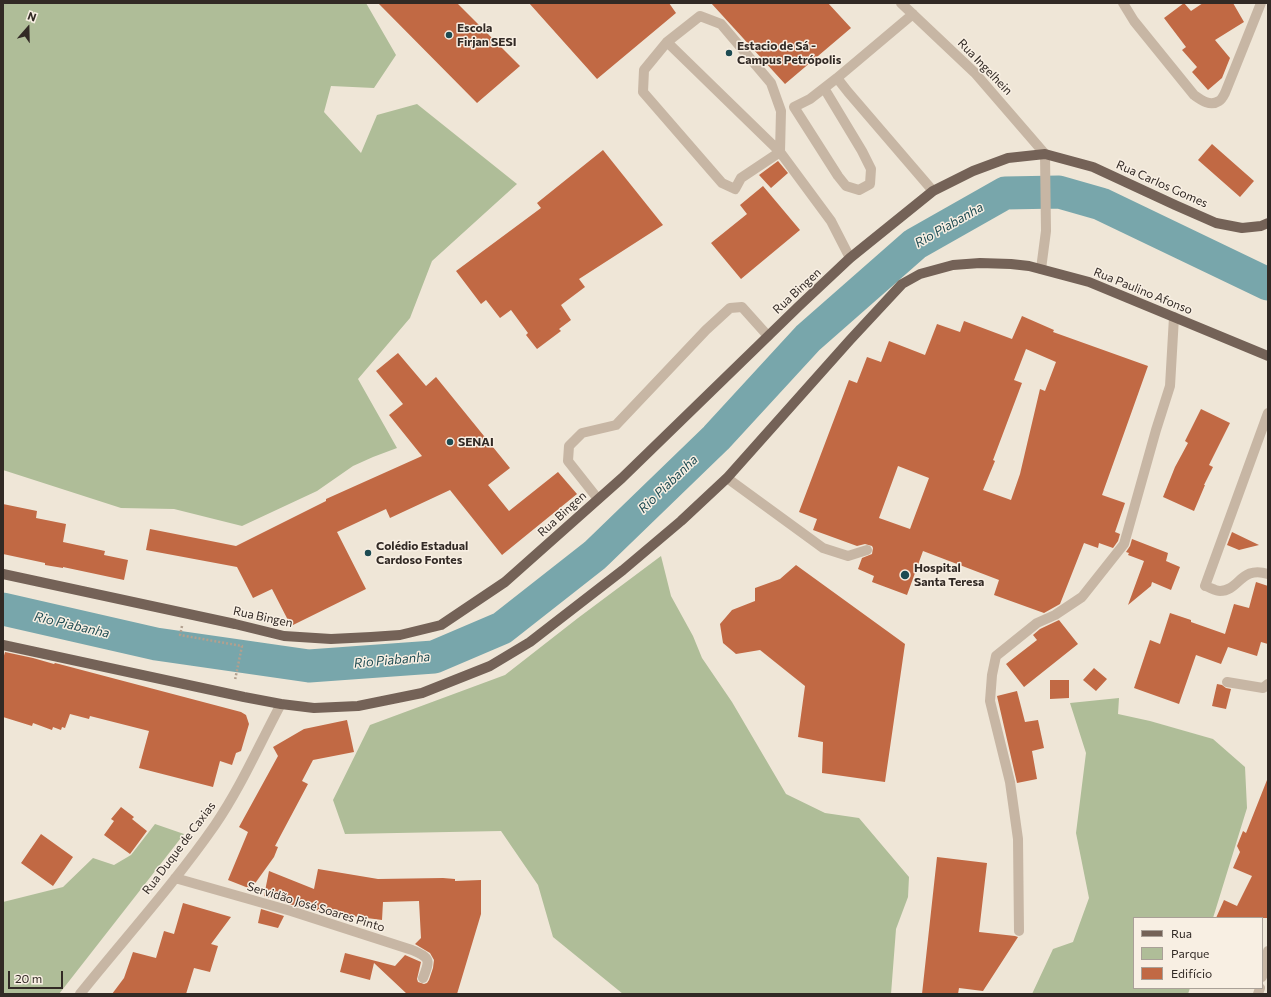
<!DOCTYPE html>
<html>
<head>
<meta charset="utf-8">
<style>
	body { margin:0 }
	#map { position:relative; width:1271px; height:997px; overflow:hidden; background:#efe6d7; font-family:Commissioner,sans-serif }
	canvas { display:block }
	.frame { position:absolute; inset:0; border:4px solid #322a25; pointer-events:none }
	.legend { position:absolute; left:1133px; top:917px; width:130px; height:72px; box-sizing:border-box; background:#f8efe3; border:1px solid #a9a097; margin:0; padding:5px 7px; list-style:none; font-size:12px; color:#322a25 }
	.legend li { display:flex; align-items:center; gap:8px; height:20px }
	.legend b { width:20px; border:1px solid #a9a097 }
	.north { position:absolute; left:8px; top:8px; width:40px; height:40px; -webkit-text-stroke:3px #f8efe3; paint-order:stroke; rotate:20deg; font-size:11px; font-weight:700; line-height:16px; text-align:center; color:#322a25 }
	.north::after { content:''; display:block; margin:auto; width:14px; height:18px; background:#322a25; clip-path:polygon(50% 0,100% 100%,50% 72%,0 100%) }
	.scale { position:absolute; left:8px; top:971px; width:55px; height:18px; box-sizing:border-box; border:2px solid #322a25; border-top:0; padding-left:5px; font-size:12px; line-height:14px; white-space:nowrap; color:#322a25; -webkit-text-stroke:3px #f8efe3; paint-order:stroke }
</style>
</head>
<body>
<div id="map">
<canvas width="1271" height="997"></canvas>
<div class="frame"></div>
<ul class="legend">
<li><b style="height:5px;background:#746257"></b>Rua</li>
<li><b style="height:11px;background:#afbd98"></b>Parque</li>
<li><b style="height:11px;background:#c16944"></b>Edifício</li>
</ul>
<div class="north">N</div>
<div class="scale">20 m</div>
</div>
<script>
const c = document.querySelector('canvas').getContext('2d');
c.lineJoin = 'round';
function paint(path, color) {
  c.fillStyle = color;
  c.fill(path, 'evenodd');
}
function stroke(path, color, width, dash) {
  c.strokeStyle = color;
  c.lineWidth = width;
  c.lineCap = dash ? 'butt' : 'round';
  c.setLineDash(dash || []);
  c.stroke(path);
}
function label(font, color, halo, rows, align = 'center') {
  c.font = font + ' Commissioner,sans-serif';
  c.lineWidth = 3;
  c.setLineDash([]);
  c.textBaseline = 'middle';
  c.strokeStyle = halo;
  c.fillStyle = color;
  for (const [text, x, y, turn = 0] of rows) {
    c.save();
    c.translate(x, y);
    c.rotate((+turn || 0) * Math.PI / 180);
    c.textAlign = isNaN(turn) ? turn : align;
    if (halo) c.strokeText(text, 0, 0);
    c.fillText(text, 0, 0);
    c.restore();
  }
}
const green = new Path2D(`
	M 3,3 L 366,3 L 396,55 L 374,88 L 331,86 L 324,112 L 361,153 L 377,115 L 417,104 L 517,184 L 432,261 L 410,318 L 358,379 L 397,448 L 373,457 L 353,466 L 317,491 L 242,526 L 174,509 L 121,508 L 3,470 Z
	M 661,556 L 671,596 L 693,636 L 702,658 L 732,702 L 786,794 L 825,813 L 859,818 L 909,877 L 908,897 L 896,929 L 891,994 L 623,994 L 553,937 L 538,885 L 501,831 L 345,834 L 333,800 L 370,725 L 505,675 L 578,618 Z
	M 1119,698 L 1118,714 L 1150,721 L 1213,739 L 1245,767 L 1247,808 L 1213,918 L 1134,918 L 1134,988 L 1190,988 L 1188,994 L 1032,994 L 1053,949 L 1073,942 L 1089,898 L 1076,833 L 1086,753 L 1070,703 Z
	M 155,824 L 184,834 L 59,994 L 3,994 L 3,902 L 63,887 L 93,858 L 114,865 L 131,855 Z`);
const river = new Path2D(`
	M 3,609 L 156,644 L 309,666 L 434,657 L 502,628 L 595,555 L 716,438 L 808,338 L 915,244 L 1005,193 L 1059,192 L 1101,204 L 1268,284`);
const building = new Path2D(`
	M 378,3 L 457,3 L 520,66 L 477,103 Z
	M 529,3 L 669,3 L 676,13 L 597,79 Z
	M 711,3 L 828,3 L 851,28 L 785,84 Z
	M 1184,3 L 1191,11 L 1203,3 L 1233,3 L 1244,22 L 1215,40 L 1230,58 L 1222,78 L 1208,90 L 1192,72 L 1197,67 L 1182,50 L 1186,47 L 1164,18 Z
	M 1212,144 L 1254,181 L 1240,197 L 1198,160 Z
	M 603,150 L 663,225 L 579,279 L 585,287 L 561,305 L 571,320 L 559,329 L 561,331 L 537,349 L 526,335 L 528,333 L 511,310 L 500,318 L 486,300 L 481,304 L 456,271 L 541,208 L 537,203 Z
	M 778,161 L 788,173 L 771,188 L 759,175 Z
	M 763,186 L 800,230 L 741,279 L 711,243 L 747,214 L 740,205 Z
	M 1022,316 L 1054,330 L 1053,332 L 1148,366 L 1102,495 L 1125,503 L 1115,532 L 1120,534 L 1118,541 L 1113,548 L 1099,543 L 1098,548 L 1084,543 L 1060,604 L 1044,613 L 994,595 L 999,580 L 923,551 L 907,595 L 872,582 L 874,576 L 858,569 L 862,558 L 872,554 L 873,548 L 872,546 L 865,544 L 857,546 L 813,530 L 817,519 L 799,512 L 849,380 L 857,383 L 867,357 L 881,362 L 889,341 L 925,355 L 937,324 L 960,332 L 964,321 L 1012,339 ZM 1026,349 L 1056,362 L 1045,391 L 1040,389 L 1020,474 L 1011,500 L 983,490 L 995,461 L 993,460 L 1022,383 L 1014,380 ZM 898,466 L 929,478 L 910,529 L 879,518 Z
	M 398,353 L 426,386 L 436,377 L 510,468 L 488,485 L 509,511 L 558,472 L 577,494 L 502,555 L 450,490 L 390,518 L 386,509 L 337,532 L 366,589 L 291,626 L 272,589 L 253,598 L 237,567 L 146,550 L 150,529 L 236,546 L 326,501 L 326,499 L 422,456 L 389,415 L 403,404 L 376,371 Z
	M 1201,409 L 1230,423 L 1209,465 L 1213,467 L 1204,485 L 1205,485 L 1194,511 L 1163,497 L 1175,467 L 1188,443 L 1185,441 Z
	M 3,504 L 37,511 L 36,518 L 66,524 L 63,542 L 105,551 L 104,555 L 128,560 L 124,580 L 63,567 L 63,568 L 45,565 L 45,563 L 3,554 Z
	M 1232,532 L 1259,545 L 1239,550 L 1227,545 Z
	M 1132,539 L 1168,553 L 1166,561 L 1180,567 L 1171,590 L 1152,582 L 1151,586 L 1128,605 L 1144,561 L 1128,555 L 1129,553 L 1126,552 L 1130,546 Z
	M 796,565 L 905,644 L 885,782 L 822,773 L 823,742 L 798,737 L 805,686 L 760,650 L 736,654 L 723,643 L 720,624 L 732,610 L 755,601 L 755,588 L 780,579 Z
	M 1256,582 L 1268,586 L 1268,644 L 1261,642 L 1257,656 L 1228,647 L 1221,664 L 1196,655 L 1179,704 L 1134,688 L 1150,640 L 1160,644 L 1170,613 L 1191,620 L 1191,622 L 1225,634 L 1234,604 L 1249,608 Z
	M 1059,620 L 1078,644 L 1024,687 L 1006,664 L 1037,640 L 1033,635 L 1040,629 Z
	M 5,652 L 33,658 L 54,664 L 55,663 L 59,664 L 241,712 L 246,715 L 249,724 L 241,751 L 236,753 L 232,765 L 220,761 L 213,787 L 139,768 L 149,731 L 90,716 L 89,719 L 70,714 L 65,728 L 62,727 L 61,730 L 53,727 L 52,730 L 33,723 L 32,726 L 3,717 L 3,659 Z
	M 1094,668 L 1107,679 L 1096,691 L 1083,680 Z
	M 1050,680 L 1069,680 L 1069,698 L 1050,699 Z
	M 1217,684 L 1222,685 L 1226,688 L 1231,689 L 1226,709 L 1212,706 Z
	M 1017,691 L 1025,722 L 1038,720 L 1044,748 L 1032,751 L 1037,779 L 1017,783 L 997,696 Z
	M 347,720 L 354,752 L 313,760 L 302,781 L 308,784 L 275,846 L 278,847 L 274,857 L 251,889 L 228,880 L 248,832 L 239,827 L 278,756 L 273,747 L 304,729 Z
	M 1267,780 L 1268,780 L 1268,918 L 1216,918 L 1224,900 L 1237,906 L 1252,876 L 1233,868 L 1240,852 L 1237,846 L 1243,831 L 1246,833 Z
	M 121,807 L 134,817 L 132,819 L 147,831 L 130,854 L 104,835 L 114,821 L 111,819 Z
	M 41,834 L 73,857 L 53,886 L 21,863 Z
	M 937,857 L 987,863 L 979,932 L 1015,936 L 1018,937 L 983,991 L 959,988 L 958,994 L 922,994 Z
	M 318,869 L 378,879 L 443,878 L 455,879 L 455,881 L 481,880 L 481,914 L 457,994 L 407,994 L 374,963 L 370,980 L 340,972 L 345,953 L 395,966 L 405,955 L 421,962 L 417,979 L 418,982 L 424,984 L 427,983 L 429,980 L 433,968 L 434,960 L 430,953 L 415,944 L 421,938 L 419,901 L 383,902 L 382,920 L 344,915 L 302,908 L 264,896 L 269,871 L 314,889 Z
	M 183,903 L 231,917 L 211,944 L 218,946 L 210,972 L 194,968 L 186,994 L 112,994 L 124,978 L 133,952 L 156,958 L 164,931 L 174,934 Z
	M 261,909 L 284,916 L 278,928 L 258,923 Z`);
const path = new Path2D(`
	M 182,626 L 180,635 L 242,646 L 235,680`);
const minor = new Path2D(`
	M 901,3 L 975,73 L 1045,154 L 1046,231 L 1041,269
	M 1123,3 L 1134,21 L 1194,95 C 1201,100 1210,107 1219,101 C 1221,100 1224,95 1225,93 L 1261,3
	M 700,16 L 721,24 L 771,83 L 781,111 L 780,152 L 741,178 L 735,189 L 722,183 L 643,92 L 644,70 L 667,42 Z
	M 667,42 L 780,152 L 831,221 L 850,258
	M 837,78 L 913,14
	M 824,88 L 862,151 L 871,169 L 870,184 L 859,190 L 846,186 L 838,176 L 794,107 L 810,99 L 837,78 L 848,92 L 933,191
	M 1268,413 L 1205,586 C 1209,587 1216,591 1220,591 C 1239,591 1241,565 1268,574
	M 727,478 L 823,548 L 848,556 L 867,550
	M 598,499 L 568,461 L 569,446 L 582,433 L 616,425 L 706,330 L 730,308 L 742,307 L 768,336
	M 1227,682 L 1263,688 L 1268,684
	M 175,878 L 291,911 L 412,950 C 431,958 430,960 423,978
	M 1019,931 L 1018,839 L 1010,782 L 990,701 L 992,675 L 996,656 L 1037,623 L 1055,615 L 1082,597 L 1124,544 L 1156,430 L 1170,386 L 1174,317
	M 1262,977 L 1268,951
	M 80,994 C 125,938 174,884 215,825 C 241,787 259,745 281,704
	M 1258,994 L 1260,988`);
const major = new Path2D(`
	M 3,574 L 235,624 L 284,636 L 331,639 L 371,637 L 400,635 L 441,625 L 505,582 L 622,478 L 799,306 L 850,258 L 933,191 L 973,171 L 1008,158 L 1045,154 L 1093,167 L 1175,205 L 1216,223 L 1242,228 L 1261,226 L 1268,223
	M 3,645 L 244,697 L 281,704 L 314,708 L 358,706 L 422,693 L 490,666 L 530,642 L 623,570 L 681,521 L 727,478 L 850,340 L 902,284 L 920,274 L 953,265 L 980,263 L 1011,264 L 1029,266 L 1089,282 L 1268,356`);
const markers = [
	[449,35,4,"#1d4b52"],
	[729,53,4,"#1d4b52"],
	[450,442,4,"#1d4b52"],
	[368,553,4,"#1d4b52"],
	[905,575,5,"#1d4b52"]
];
const poiNames = [
	["Escola",457,28],
	["Firjan SESI",457,42],
	["Estacio de Sá -",737,46],
	["Campus Petrópolis",737,60],
	["SENAI",458,442],
	["Colédio Estadual",376,546],
	["Cardoso Fontes",376,560],
	["Hospital",914,568],
	["Santa Teresa",914,582]
];
const streetNames = [
	["Rua Ingelhein",985,67,46],
	["Rua Carlos Gomes",1162,184,24],
	["Rua Bingen",797,291,-43],
	["Rua Paulino Afonso",1143,291,22],
	["Rua Bingen",562,514,-42],
	["Rua Bingen",263,617,12],
	["Rua Duque de Caxias",179,848,-53],
	["Servidão José Soares Pinto",316,907,17]
];
const waterNames = [
	["Rio Piabanha",949,225,-30],
	["Rio Piabanha",668,484,-44],
	["Rio Piabanha",72,625,13],
	["Rio Piabanha",392,660,-5]
];
paint(green, '#afbd98');
stroke(river, '#78a6ab', 33);
paint(building, '#c16944');
stroke(path, '#b2a08f', 2.5, [2, 2]);
stroke(minor, '#c7b6a4', 10);
stroke(major, '#746257', 10);
for (const [x, y, r, color] of markers) {
  const dot = new Path2D();
  dot.arc(x, y, r, 0, 2 * Math.PI);
  c.fillStyle = color;
  c.fill(dot);
  stroke(dot, '#f8efe3', 1.5);
}
label('bold 12px', '#322a25', '#f8efe3', poiNames, 'left');
label('12px', '#322a25', '#f8efe3', streetNames);
label('italic 13px', '#1d4b52', '#f8efe3', waterNames);
</script>
</body>
</html>
